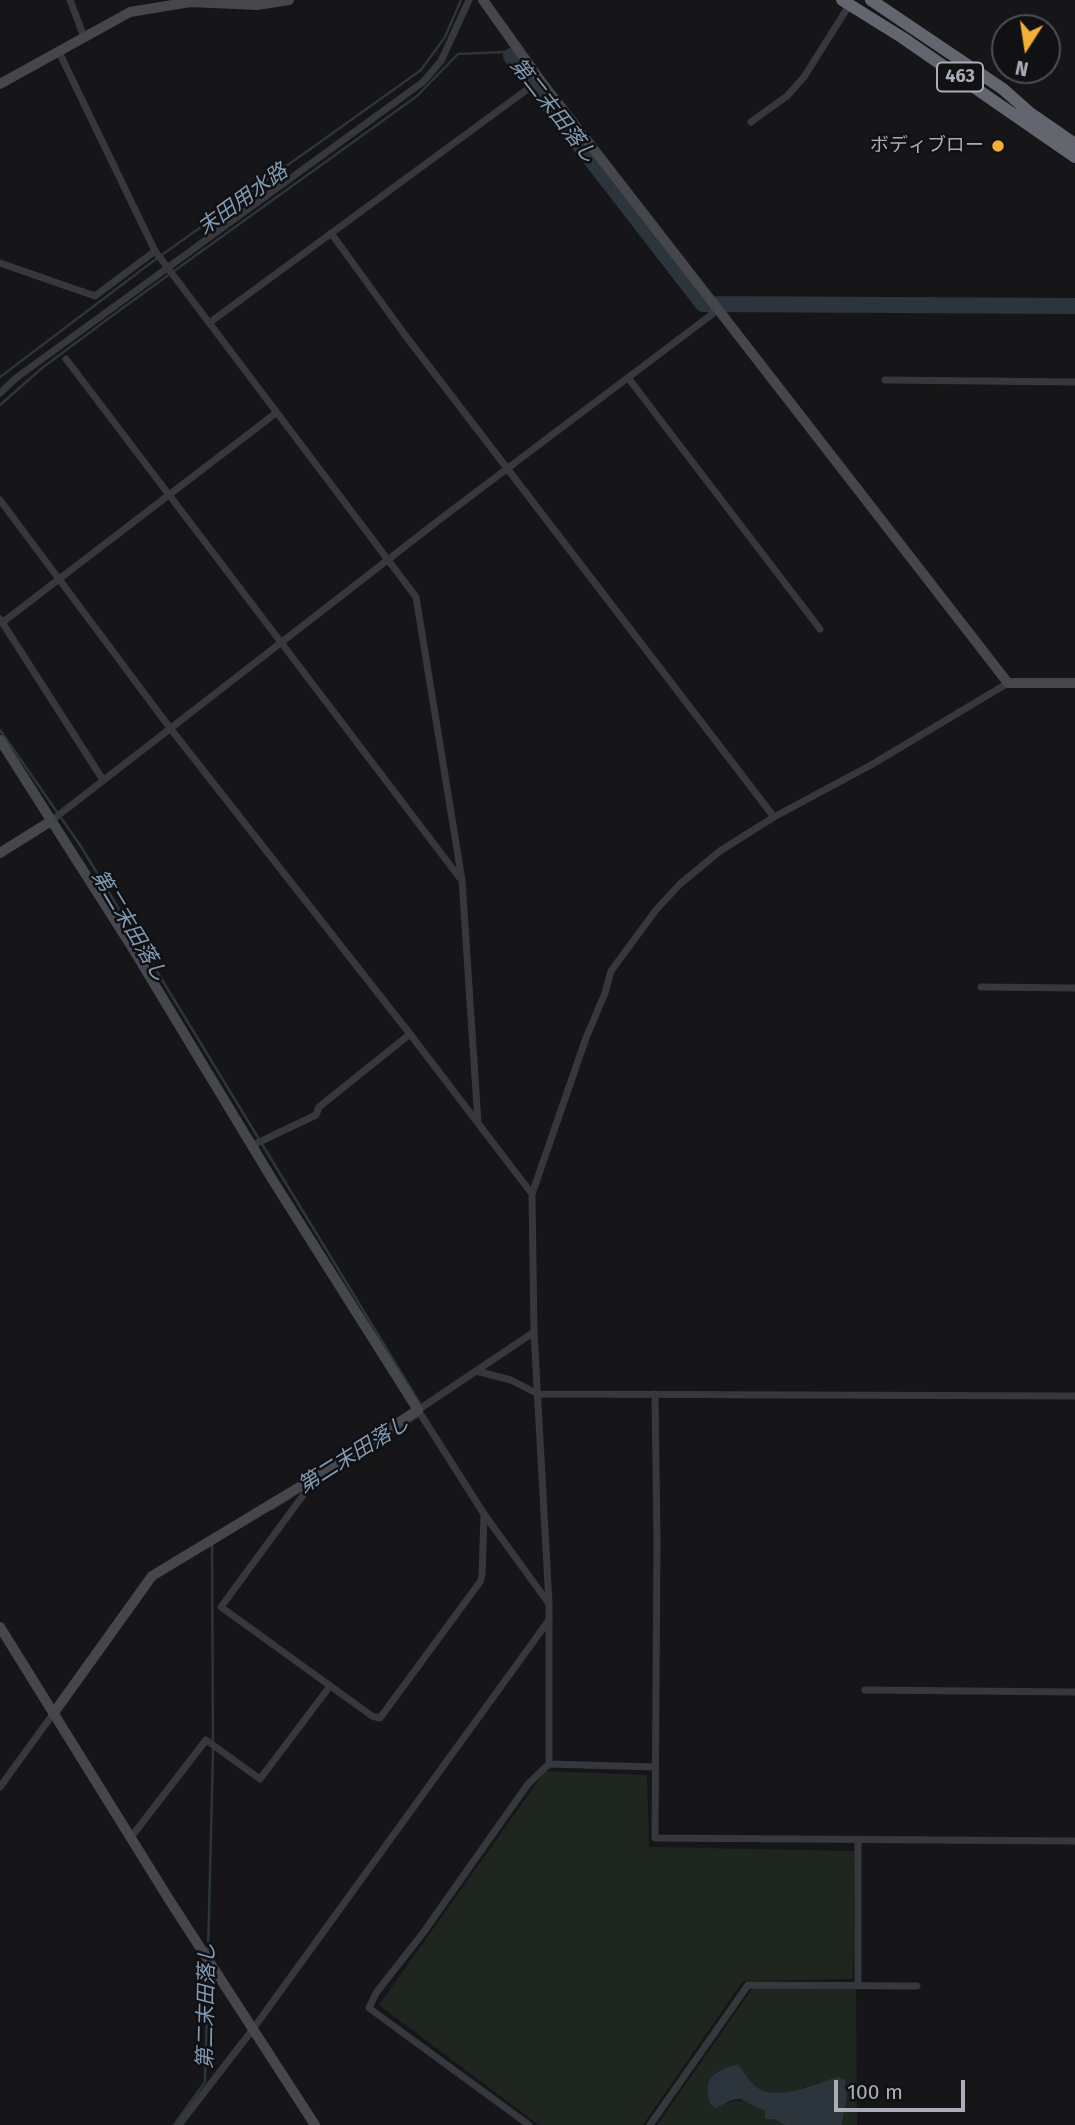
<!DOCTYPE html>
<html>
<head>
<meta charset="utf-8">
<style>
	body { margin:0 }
	#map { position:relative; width:1075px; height:2125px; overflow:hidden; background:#161618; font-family:"Fira Sans",sans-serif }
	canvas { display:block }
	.north { position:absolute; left:991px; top:14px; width:70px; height:70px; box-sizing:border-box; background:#111113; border:2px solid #4d4f55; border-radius:50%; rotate:192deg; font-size:19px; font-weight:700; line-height:28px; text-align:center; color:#a8adb8 }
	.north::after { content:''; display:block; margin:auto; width:24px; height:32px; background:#f2b134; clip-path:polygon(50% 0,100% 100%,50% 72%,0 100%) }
	.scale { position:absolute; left:834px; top:2080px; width:131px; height:32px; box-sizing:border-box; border:4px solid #a8adb8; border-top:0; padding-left:9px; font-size:21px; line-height:24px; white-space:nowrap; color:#a8adb8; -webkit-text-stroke:5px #111113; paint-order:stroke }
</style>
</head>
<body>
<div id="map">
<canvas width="1075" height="2125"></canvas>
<div class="north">N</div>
<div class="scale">100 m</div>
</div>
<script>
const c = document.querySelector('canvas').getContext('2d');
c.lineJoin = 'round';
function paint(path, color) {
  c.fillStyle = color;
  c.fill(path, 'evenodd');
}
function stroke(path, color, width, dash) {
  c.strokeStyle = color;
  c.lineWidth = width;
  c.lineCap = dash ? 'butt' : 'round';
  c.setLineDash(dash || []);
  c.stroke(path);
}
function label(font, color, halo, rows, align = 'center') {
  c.font = font + ' "Fira Sans","Noto Sans JP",sans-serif';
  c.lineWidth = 5;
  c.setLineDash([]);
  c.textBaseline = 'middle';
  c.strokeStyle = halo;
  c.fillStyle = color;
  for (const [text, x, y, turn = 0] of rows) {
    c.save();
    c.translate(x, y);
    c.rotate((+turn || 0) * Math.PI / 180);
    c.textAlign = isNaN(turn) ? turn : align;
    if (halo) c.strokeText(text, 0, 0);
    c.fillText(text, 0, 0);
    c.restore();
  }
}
const green = new Path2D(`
	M 545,1771 L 647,1775 L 649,1847 L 855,1851 L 853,1979 L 743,1981 L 643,2125 L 539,2125 L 379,2005 Z
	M 856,1988 L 857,2125 L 842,2125 L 847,2094 L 845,2081 C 817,2073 781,2109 755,2086 C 749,2080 743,2071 738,2064 L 715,2073 L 727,2104 C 744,2092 770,2116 785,2125 L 657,2125 L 752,1989 Z`);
const water = new Path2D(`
	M 738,2064 C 743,2071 749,2080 755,2086 C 776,2104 816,2082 839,2077 L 845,2080 L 847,2094 L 842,2125 L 785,2125 L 774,2119 L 765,2119 L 765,2111 L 740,2099 L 732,2100 L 716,2108 L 710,2104 C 703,2076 713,2072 738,2064 Z`);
const stream = new Path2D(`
	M 0,377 L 152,262 L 421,70 L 445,37 L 461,0
	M 0,405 L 42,368 L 120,310 L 417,96 L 458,54 L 505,52 L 511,56
	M 0,730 L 80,845 L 422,1407
	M 378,1442 L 417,1417
	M 272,1509 L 290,1498
	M 208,1953 L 213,1752 L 212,1544
	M 174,2125 L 205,2082 L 208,1967`);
const river = new Path2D(`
	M 511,56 L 703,304 L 1075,306`);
const street = new Path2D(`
	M 70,0 L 84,37
	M 59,52 L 155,251 L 416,597 L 462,880 L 478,1123
	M 751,122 L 787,96 L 804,77 L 850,4
	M 331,233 L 405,335 L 774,817
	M 0,263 L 95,296 L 155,251
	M 209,323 L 540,80
	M 66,359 L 459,877
	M 629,379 L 820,629
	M 885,380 L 1075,382
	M 0,393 L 16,378 L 423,82 L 441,61 L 469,0
	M 0,500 L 170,728 L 410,1034 L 532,1194
	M 0,619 L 103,780
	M 3,622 L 276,413
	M 51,821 L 443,517 L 719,309
	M 981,987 L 1075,988
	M 253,1145 L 316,1115 L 319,1107 L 410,1034
	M 534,1332 L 418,1410 L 484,1514 L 547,1601
	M 476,1371 L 511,1380 L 538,1394 L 1075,1396
	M 655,1394 L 657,1541 L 655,1838 L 1075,1841
	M 306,1483 L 304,1494 L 221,1607 L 372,1716 L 380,1718 L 480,1582 L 482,1576 L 484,1514
	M 865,1690 L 1075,1692
	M 549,1764 L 549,1603 L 534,1332 L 532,1194 L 586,1038 L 605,993 L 611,971 L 656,910 L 680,884 L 720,851 L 774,817 L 871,765 L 1008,683
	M 0,1787 L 53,1714
	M 132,1836 L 206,1740 L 260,1779 L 330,1686
	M 858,1841 L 858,1985
	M 179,2125 L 253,2029 L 549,1620
	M 529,2125 L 369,2008 L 376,1993 L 423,1933 L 528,1784 L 549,1764 L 654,1767
	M 650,2125 L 748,1985 L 917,1986`);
const secondary = new Path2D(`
	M 483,0 L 540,80 L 1008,683 L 1075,683
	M 0,84 L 130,12 L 190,2 L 257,5 L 289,0
	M 0,740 L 130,944 L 272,1179 L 418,1410 L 306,1483 L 152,1576 L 53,1714
	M 0,853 L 51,821
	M 0,1627 L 170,1901 L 315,2125`);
const highway = new Path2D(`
	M 842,0 L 903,38 L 1075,157
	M 871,0 L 1003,89 L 1030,113 L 1075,144`);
const markers = [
	[998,146,7,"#f2b134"]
];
const shields = [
	[960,77,46]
];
const shieldNames = [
	["463",960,77]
];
const poiNames = [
	["ボディブロー",984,146]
];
const waterNames = [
	["第二末田落し",553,111,52],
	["末田用水路",243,200,-36],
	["第二末田落し",129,926,59],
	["第二末田落し",354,1455,-32],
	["第二末田落し",207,2006,-89]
];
paint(green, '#1e261f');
paint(water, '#2c353c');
stroke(stream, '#2c353c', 2.5);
stroke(river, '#2c353c', 16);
stroke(street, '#37383d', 7);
stroke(secondary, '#45474d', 10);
stroke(highway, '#63666e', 12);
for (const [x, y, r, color] of markers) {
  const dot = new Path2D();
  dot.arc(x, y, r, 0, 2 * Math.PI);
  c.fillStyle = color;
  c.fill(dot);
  stroke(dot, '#111113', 2.5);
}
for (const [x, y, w] of shields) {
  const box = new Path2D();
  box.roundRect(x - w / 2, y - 14.5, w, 29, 5);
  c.fillStyle = '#111113';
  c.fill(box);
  stroke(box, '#a8adb8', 2);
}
label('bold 18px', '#a8adb8', null, shieldNames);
label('19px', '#a8adb8', '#111113', poiNames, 'right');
label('italic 21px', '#7f9bb3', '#111113', waterNames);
</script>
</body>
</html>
